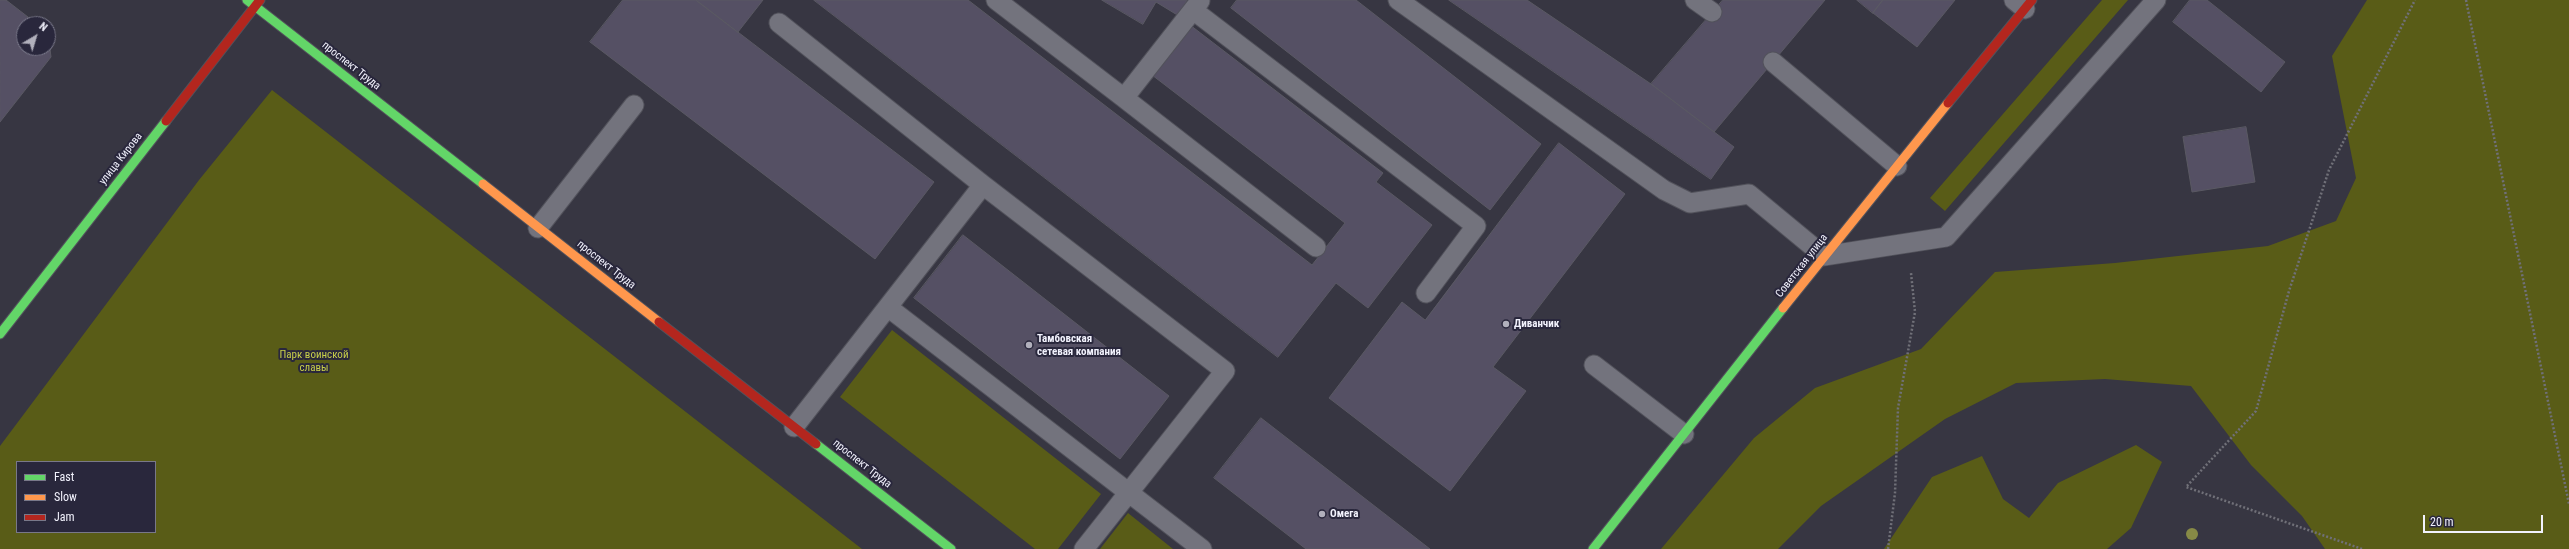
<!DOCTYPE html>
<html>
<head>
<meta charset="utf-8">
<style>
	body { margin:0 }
	#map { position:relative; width:2569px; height:549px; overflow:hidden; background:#373642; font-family:"Roboto Condensed",sans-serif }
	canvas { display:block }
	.legend { position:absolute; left:16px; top:461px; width:140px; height:72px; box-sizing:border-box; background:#29273c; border:1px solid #797889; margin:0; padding:5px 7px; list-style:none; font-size:12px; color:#f2f2fd }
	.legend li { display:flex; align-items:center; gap:8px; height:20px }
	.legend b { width:20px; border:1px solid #797889 }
	.north { position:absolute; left:16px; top:16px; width:40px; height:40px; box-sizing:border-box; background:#29273c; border:1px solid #797889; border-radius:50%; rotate:38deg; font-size:11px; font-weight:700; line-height:16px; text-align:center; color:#f2f2fd }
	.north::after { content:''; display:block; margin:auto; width:14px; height:18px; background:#b1b0bc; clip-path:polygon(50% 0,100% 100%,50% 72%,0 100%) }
	.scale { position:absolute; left:2423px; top:515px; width:120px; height:18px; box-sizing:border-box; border:2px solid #f2f2fd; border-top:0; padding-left:5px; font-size:12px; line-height:14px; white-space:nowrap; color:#f2f2fd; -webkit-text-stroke:3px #29273c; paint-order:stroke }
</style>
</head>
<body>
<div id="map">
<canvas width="2569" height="549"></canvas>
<ul class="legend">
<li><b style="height:5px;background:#63d668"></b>Fast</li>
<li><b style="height:5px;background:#ff974d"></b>Slow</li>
<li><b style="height:5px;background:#b3261e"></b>Jam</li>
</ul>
<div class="north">N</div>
<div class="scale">20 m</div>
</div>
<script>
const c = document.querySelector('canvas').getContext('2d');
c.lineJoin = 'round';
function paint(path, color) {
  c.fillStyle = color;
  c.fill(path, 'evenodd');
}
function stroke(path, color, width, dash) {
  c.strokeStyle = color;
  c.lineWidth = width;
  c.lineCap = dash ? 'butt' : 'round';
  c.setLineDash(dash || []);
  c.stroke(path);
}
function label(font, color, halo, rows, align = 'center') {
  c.font = font + ' "Roboto Condensed",sans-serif';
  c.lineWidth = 4;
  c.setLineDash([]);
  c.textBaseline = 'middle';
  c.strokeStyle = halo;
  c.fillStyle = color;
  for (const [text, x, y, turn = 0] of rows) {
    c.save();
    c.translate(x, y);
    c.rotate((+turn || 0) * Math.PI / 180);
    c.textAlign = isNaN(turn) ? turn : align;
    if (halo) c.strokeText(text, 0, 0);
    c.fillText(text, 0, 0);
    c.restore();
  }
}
const green = new Path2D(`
	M 2102,0 L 2128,0 L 1945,211 L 1930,198 Z
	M 2367,0 L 2569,0 L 2569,549 L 2325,549 L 2302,516 L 2251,465 L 2191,386 L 2105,379 L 2016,383 L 1945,419 L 1821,506 L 1778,549 L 1661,549 L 1754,438 L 1815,388 L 1921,349 L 1995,272 L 2115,263 L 2268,246 L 2336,221 L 2356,178 L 2332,56 Z
	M 272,90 L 862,549 L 0,549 L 0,446 L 199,180 ZM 17,462 L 155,462 L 155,532 L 17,532 Z
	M 892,330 L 1101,494 L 1058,549 L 1035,549 L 840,397 Z
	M 2136,445 L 2162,462 L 2131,528 L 2107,549 L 1884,549 L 1932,477 L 1982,456 L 2003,499 L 2029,518 L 2058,483 Z
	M 1128,513 L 1173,549 L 1100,549 Z`);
const building = new Path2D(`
	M 0,0 L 6,0 L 37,24 L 24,24 L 24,48 L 48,48 L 48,33 L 51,57 L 0,122 Z
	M 623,0 L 696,0 L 934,182 L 875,259 L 590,42 Z
	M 696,0 L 763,0 L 738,32 Z
	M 814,0 L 968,0 L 1312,265 L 1345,223 L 1152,75 L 1190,25 L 1383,173 L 1376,182 L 1432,225 L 1368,308 L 1336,283 L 1278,357 Z
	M 1102,0 L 1187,0 L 1179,16 L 1156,2 L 1143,24 Z
	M 1237,0 L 1356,0 L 1541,144 L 1490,210 L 1231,8 Z
	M 1449,0 L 1527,0 L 1651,84 L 1734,147 L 1711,179 Z
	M 1723,0 L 1825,0 L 1714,132 L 1651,84 Z
	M 1857,0 L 1883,0 L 1873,13 Z
	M 1883,0 L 1955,0 L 1917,47 L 1873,13 Z
	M 2190,0 L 2207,0 L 2285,62 L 2261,92 L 2173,22 Z
	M 2246,127 L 2255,182 L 2192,192 L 2183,137 Z
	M 1559,143 L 1625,194 L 1493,367 L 1526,391 L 1450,491 L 1329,398 L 1402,302 L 1425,320 Z
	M 963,235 L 1169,396 L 1120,459 L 914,298 Z
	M 1261,418 L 1430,549 L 1306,549 L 1214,478 Z`);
const path = new Path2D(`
	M 2466,0 L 2569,504
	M 1888,549 L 1895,493 L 1898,408 L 1915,312 L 1911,273
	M 2362,549 L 2186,487 L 2256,411 L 2289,291 L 2329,170 L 2415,0`);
const lane = new Path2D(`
	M 996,0 L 1124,98
	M 1398,0 L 1664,190 L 1690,203 L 1749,194 L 1824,256 L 1946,237 L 2156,0
	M 1695,0 L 1712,12
	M 2014,0 L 2025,9
	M 1200,1 L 1124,98 L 1316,247
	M 1193,10 L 1476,226 L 1426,293
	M 779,23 L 983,185 L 1225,371 L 1084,549
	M 1773,62 L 1897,166
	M 538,228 L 634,105
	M 889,308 L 1202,549
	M 1594,365 L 1684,434
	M 794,427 L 983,185`);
const fast = new Path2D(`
	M 247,0 L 483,184
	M 0,334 L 166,121
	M 816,444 L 951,549
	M 1593,549 L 1783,308`);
const slow = new Path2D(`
	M 483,184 L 659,322
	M 1783,308 L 1948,103`);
const jam = new Path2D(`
	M 1948,103 L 2032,0
	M 166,121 L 260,0
	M 659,322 L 816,444`);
const trees = [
	[2192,534]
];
const markers = [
	[1506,324,4,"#b1b0bc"],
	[1029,345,4,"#b1b0bc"],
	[1322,514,4,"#b1b0bc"]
];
const streetNames = [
	["проспект Труда",351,66,38],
	["улица Кирова",121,159,-52],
	["проспект Труда",606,265,38],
	["Советская улица",1802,266,-52],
	["проспект Труда",862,464,38]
];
const poiNames = [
	["Диванчик",1514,324],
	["Тамбовская",1037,339],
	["сетевая компания",1037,352],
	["Омега",1330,514]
];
const parkNames = [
	["Парк воинской",314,355],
	["славы",314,368]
];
paint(green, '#595c17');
paint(building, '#555064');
stroke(building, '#5a5963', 1);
stroke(lane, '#52525b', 21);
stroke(fast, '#52525b', 11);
stroke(slow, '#52525b', 11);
stroke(jam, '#52525b', 11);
stroke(path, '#707078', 2.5, [2, 2]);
stroke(lane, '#73737d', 19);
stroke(fast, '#63d668', 9);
stroke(slow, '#ff974d', 9);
stroke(jam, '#b3261e', 9);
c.fillStyle = '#878a46';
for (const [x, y] of trees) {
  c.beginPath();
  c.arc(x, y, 6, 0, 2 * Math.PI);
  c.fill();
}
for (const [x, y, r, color] of markers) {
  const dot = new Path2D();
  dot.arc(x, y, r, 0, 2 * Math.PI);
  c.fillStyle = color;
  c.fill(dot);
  stroke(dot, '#29273c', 1.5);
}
label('11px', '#f2f2fd', '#29273c', streetNames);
label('bold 11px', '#f2f2fd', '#29273c', poiNames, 'left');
label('11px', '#c8cf49', '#29273c', parkNames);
</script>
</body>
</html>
